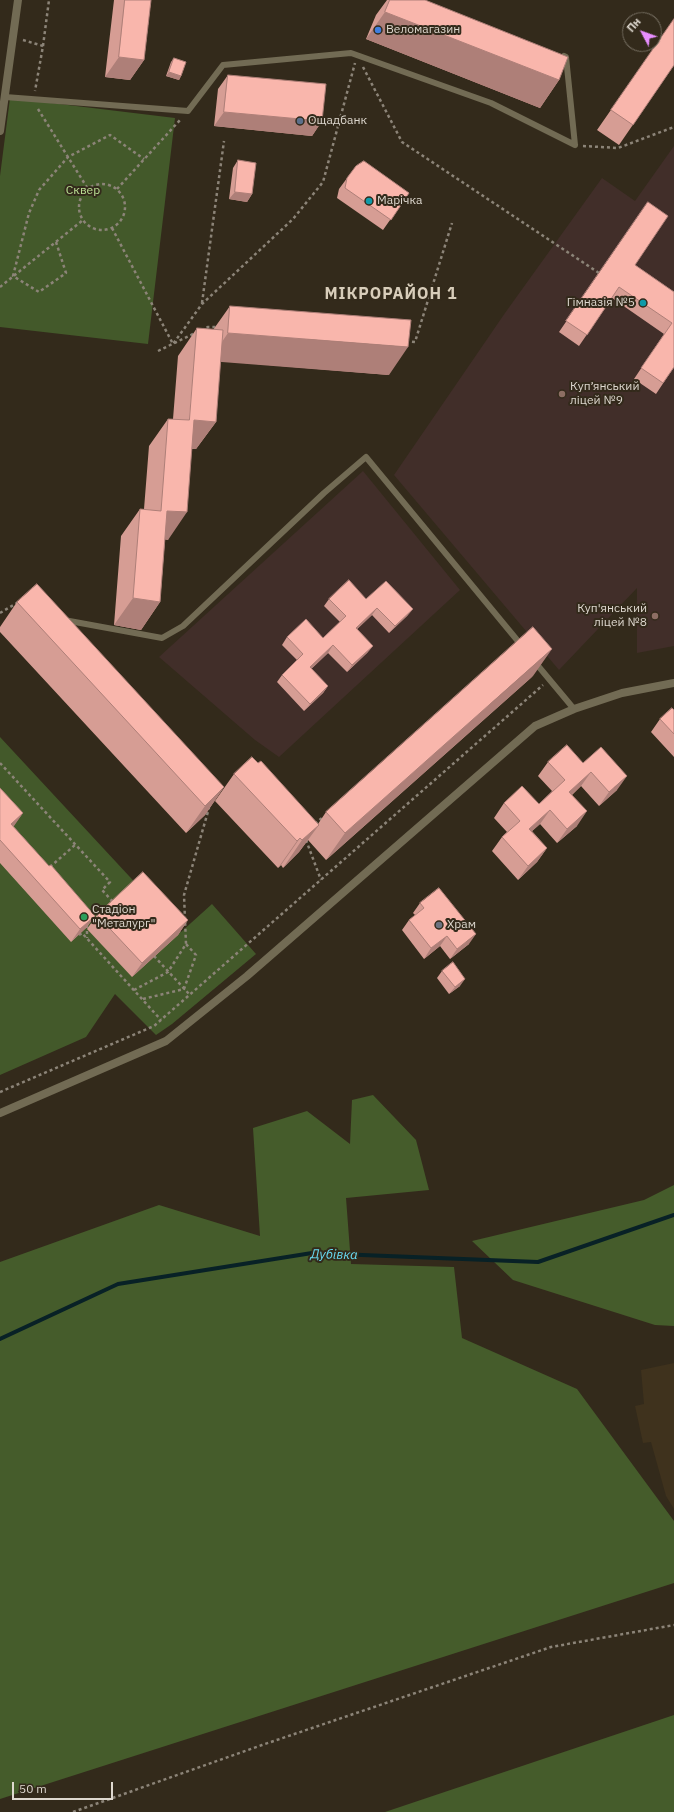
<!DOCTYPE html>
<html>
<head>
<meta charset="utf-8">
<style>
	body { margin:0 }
	#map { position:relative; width:674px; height:1812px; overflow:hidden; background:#332a1b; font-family:"IBM Plex Sans",sans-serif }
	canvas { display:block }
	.north { position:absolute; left:622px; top:12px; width:40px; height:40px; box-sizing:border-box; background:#332a1b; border:1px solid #777063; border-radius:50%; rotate:311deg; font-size:11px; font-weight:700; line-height:16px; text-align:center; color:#ded8cf }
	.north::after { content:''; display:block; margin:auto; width:14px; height:18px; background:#e88eff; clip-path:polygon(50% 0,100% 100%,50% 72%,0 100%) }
	.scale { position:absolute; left:12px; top:1782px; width:101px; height:18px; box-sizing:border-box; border:2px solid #ded8cf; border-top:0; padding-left:5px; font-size:12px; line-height:14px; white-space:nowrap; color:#ded8cf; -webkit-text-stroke:3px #332a1b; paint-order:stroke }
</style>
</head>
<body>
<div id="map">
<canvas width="674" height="1812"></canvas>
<div class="north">Пн</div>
<div class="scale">50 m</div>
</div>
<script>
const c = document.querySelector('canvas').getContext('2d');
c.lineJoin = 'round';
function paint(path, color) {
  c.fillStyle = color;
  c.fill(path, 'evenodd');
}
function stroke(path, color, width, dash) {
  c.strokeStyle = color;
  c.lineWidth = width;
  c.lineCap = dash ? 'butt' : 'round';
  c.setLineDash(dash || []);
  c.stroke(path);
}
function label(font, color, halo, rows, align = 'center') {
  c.font = font + ' "IBM Plex Sans",sans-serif';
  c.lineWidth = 4;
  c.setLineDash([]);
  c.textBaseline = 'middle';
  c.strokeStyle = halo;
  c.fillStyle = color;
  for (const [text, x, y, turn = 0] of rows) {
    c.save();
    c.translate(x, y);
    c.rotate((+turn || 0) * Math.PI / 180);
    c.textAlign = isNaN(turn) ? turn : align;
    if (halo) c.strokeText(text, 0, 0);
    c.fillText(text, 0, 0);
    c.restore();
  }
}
const built = new Path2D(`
	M 674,1363 L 674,1509 L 666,1496 L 651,1442 L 643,1443 L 635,1406 L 644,1404 L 641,1370 Z`);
const education = new Path2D(`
	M 674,146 L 674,646 L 637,653 L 637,588 L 559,670 L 394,475 L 505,313 L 602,178 L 635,201 Z
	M 363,471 L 460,590 L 279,757 L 255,740 L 159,657 Z`);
const green = new Path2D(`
	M 10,98 L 175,118 L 148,344 L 0,327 L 0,176 Z
	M 0,737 L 181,932 L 212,904 L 256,954 L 172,1024 L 156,1035 L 115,994 L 86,1037 L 0,1075 Z`);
const forest = new Path2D(`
	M 373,1095 L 416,1140 L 429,1190 L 346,1198 L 351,1264 L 454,1267 L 462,1338 L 577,1389 L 674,1521 L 674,1583 L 0,1799 L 0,1262 L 159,1205 L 260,1236 L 253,1128 L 307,1111 L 350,1144 L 352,1100 Z
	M 674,1185 L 674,1326 L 655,1325 L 513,1280 L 472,1241 L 644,1200 Z
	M 674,1715 L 674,1812 L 385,1812 Z`);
const stream = new Path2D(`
	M 0,1339 L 118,1284 L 312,1253 L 538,1262 L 674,1215`);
const path = new Path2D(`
	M 23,40 L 43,46 L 35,91
	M 43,46 L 49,0
	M 363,67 L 402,142 L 599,273
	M 38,109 L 88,189
	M 583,146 L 618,148 L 674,127
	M79 207a23 23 0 1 1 46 0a23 23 0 1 1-46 0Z
	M 117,189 L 180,120
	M 112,228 L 173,344 L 202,304 L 293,219 L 323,182 L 355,63
	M 56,242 L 66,273 L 39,292 L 13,276 L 29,213 L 39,190 L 68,157 L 110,135 L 144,159
	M 0,287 L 83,220
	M 202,303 L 224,141
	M 201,330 L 208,327 L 218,327
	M 406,341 L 415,342 L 452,223
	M 158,351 L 195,333
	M 0,613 L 22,600
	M 0,763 L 110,882 L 102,890 L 114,903
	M 315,824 L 323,817
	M 306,840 L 321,880
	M 50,867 L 76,844
	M 87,925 L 87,938
	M 79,935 L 82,933 L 161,1020
	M 154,956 L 190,995
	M 134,990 L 168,972 L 186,944 L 184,895 L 209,808
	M 143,999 L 184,989 L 196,955 L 186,944
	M 0,1092 L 154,1026 L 543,685
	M 73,1812 L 262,1745 L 551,1647 L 674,1625`);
const service = new Path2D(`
	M 564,56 L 566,57 L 575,145
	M 5,97 L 188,111 L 223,65 L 351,53 L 491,103 L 575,145
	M 64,620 L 162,638 L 183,626 L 324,493 L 366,457 L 522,646
	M 534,661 L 574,709`);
const minor = new Path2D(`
	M 0,131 L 18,0
	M 0,1113 L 166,1041 L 247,976 L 535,726 L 574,709 L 622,693 L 674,683`);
const wall = new Path2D(`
	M 114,0 L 151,0 L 144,60 L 130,80 L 105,77 Z
	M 387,0 L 425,0 L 559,80 L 540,108 L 366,39 L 376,15 Z
	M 674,19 L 674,65 L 619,145 L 597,130 Z
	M 174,58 L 181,76 L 179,80 L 166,76 L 171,62 Z
	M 228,75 L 322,121 L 312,136 L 214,126 L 218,89 Z
	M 238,160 L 252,194 L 247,202 L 229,199 L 233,168 Z
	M 356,166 L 409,193 L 383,230 L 337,198 L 339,189 Z
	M 648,202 L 635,265 L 674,292 L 674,367 L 656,394 L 634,379 L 664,334 L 612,298 L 579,346 L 559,332 Z
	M 230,306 L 389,375 L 220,361 L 216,422 L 196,449 L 192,449 L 168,540 L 165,539 L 160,602 L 141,630 L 114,625 L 121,536 L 140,509 L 144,509 L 149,446 L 168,419 L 173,419 L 178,356 L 197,328 L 213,330 Z
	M 329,599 L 366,599 L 413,609 L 407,616 L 389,633 L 372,615 L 357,629 L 373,646 L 367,653 L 347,672 L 328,653 L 311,669 L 328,686 L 323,693 L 304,711 L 277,682 L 282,675 L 297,660 L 282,645 L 287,637 L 323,638 L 340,622 L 324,606 Z
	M 17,602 L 224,787 L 205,815 L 186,833 L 0,632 L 0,627 Z
	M 533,676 L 326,860 L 308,840 L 299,852 L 283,868 L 281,865 L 278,868 L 215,801 L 234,774 L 318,824 L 326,812 Z
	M 674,710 L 674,757 L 651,732 L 660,719 Z
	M 548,762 L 583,763 L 617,790 L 599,806 L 581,786 L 572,795 L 577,826 L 557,843 L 540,824 L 532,831 L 547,848 L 537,862 L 518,880 L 492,851 L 502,837 L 507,832 L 494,818 L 504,803 L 539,804 L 552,791 L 538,776 Z
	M 0,788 L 23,813 L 13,826 L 49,866 L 95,916 L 86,928 L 71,942 L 0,863 Z
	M 420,903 L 469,944 L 450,959 L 440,946 L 424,959 L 402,930 L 409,920 L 415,915 L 413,913 Z
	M 97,915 L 188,920 L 178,935 L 132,977 L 87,929 Z
	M 442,971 L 460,986 L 449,994 L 437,978 Z`);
const shadedWall = new Path2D(`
	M 385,12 L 559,80 L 540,108 L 366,39 Z
	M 119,57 L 144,60 L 130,80 L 105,77 Z
	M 169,72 L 181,76 L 179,80 L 166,76 Z
	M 224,112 L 322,121 L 312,136 L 214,126 Z
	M 235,192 L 252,194 L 247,202 L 229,199 Z
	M 228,333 L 408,347 L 389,375 L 209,361 Z
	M 194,420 L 216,422 L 196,449 L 175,448 Z
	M 167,511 L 187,512 L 168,540 L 148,538 Z
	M 133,598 L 160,602 L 141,630 L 114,625 Z
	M 377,608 L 372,615 L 350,636 L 356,628 Z
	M 413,609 L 407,616 L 389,633 L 395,626 Z
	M 333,645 L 328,653 L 305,675 L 310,667 Z
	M 373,646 L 367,653 L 347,672 L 352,665 Z
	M 552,649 L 533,676 L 326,860 L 345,833 Z
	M 328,686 L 323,693 L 304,711 L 310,704 Z
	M 591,772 L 581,786 L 559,806 L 569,792 Z
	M 627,776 L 617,790 L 599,806 L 609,792 Z
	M 224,787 L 205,815 L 186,833 L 205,806 Z
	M 550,810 L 540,824 L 519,843 L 529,829 Z
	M 587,811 L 577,826 L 557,843 L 567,829 Z
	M 23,813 L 14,826 L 2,836 L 11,824 Z
	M 319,825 L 299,852 L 283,868 L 302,840 Z
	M 300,838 L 281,865 L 278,868 L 297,841 Z
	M 547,848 L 537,862 L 518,880 L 528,866 Z
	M 95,916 L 86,928 L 71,942 L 80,929 Z
	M 188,920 L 178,935 L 132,977 L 142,963 Z
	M 476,934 L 469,944 L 450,959 L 457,949 Z
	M 447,936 L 440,946 L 424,959 L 431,948 Z
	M 465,979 L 460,986 L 449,994 L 455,987 Z`);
const building = new Path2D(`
	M 125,0 L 151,0 L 144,60 L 119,57 Z
	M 390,0 L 425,0 L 568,57 L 559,80 L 385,12 Z
	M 674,19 L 674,65 L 633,125 L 611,110 Z
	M 174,58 L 186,62 L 181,76 L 169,72 Z
	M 228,75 L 326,84 L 322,121 L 224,112 Z
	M 238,160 L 256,163 L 252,194 L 235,192 Z
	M 364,161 L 409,193 L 391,220 L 345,188 L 347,178 L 356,166 Z
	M 648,202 L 668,216 L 635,265 L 674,292 L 674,367 L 663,383 L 641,368 L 672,323 L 619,287 L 587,335 L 566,321 Z
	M 230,306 L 411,320 L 408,347 L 228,333 Z
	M 197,328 L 223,330 L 216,422 L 194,420 L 187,512 L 167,511 L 160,602 L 133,598 L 140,509 L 161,511 L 168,419 L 189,420 Z
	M 349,580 L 366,599 L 386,581 L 413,609 L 395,626 L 377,608 L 356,628 L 373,646 L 352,665 L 333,645 L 310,667 L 328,686 L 310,704 L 282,675 L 303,654 L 287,637 L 306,619 L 323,638 L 346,616 L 329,599 Z
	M 37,584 L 224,787 L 205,806 L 17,602 Z
	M 533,627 L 552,649 L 345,833 L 326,812 Z
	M 672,708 L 674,710 L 674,734 L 660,719 Z
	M 567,745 L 583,763 L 601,747 L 627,776 L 609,792 L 591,772 L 569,792 L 587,811 L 567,829 L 550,810 L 529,829 L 547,848 L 528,866 L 502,837 L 520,821 L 504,803 L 522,786 L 539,804 L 565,780 L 548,762 Z
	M 252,757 L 258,763 L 261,761 L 319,825 L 302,840 L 300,838 L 297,841 L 234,774 Z
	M 0,788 L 23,813 L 11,824 L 49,866 L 51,865 L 95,916 L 80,929 L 0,840 Z
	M 143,872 L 188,920 L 142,963 L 97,915 Z
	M 439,888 L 476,934 L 457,949 L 447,936 L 431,948 L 409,920 L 424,908 L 420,903 Z
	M 453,962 L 465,979 L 455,987 L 442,971 Z`);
const markers = [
	[378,30,4,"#3f7fe0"],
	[300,121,4,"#5c6f8a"],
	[369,201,4,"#0f9aa8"],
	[643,303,4,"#0f9aa8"],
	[562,394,4,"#8d6e63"],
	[655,616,4,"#8d6e63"],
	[84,917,4,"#2e9e5b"],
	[439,925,4,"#6b7280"]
];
const poiNames = [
	["Веломагазин",386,30],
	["Ощадбанк",308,121],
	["Марічка",377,201],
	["Гімназія №5",635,303,"right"],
	["Куп’янський",570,387],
	["ліцей №9",570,401],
	["Куп'янський",647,609,"right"],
	["ліцей №8",647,623,"right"],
	["Стадіон",92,910],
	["\"Металург\"",92,924],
	["Храм",447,925]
];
const parkNames = [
	["Сквер",83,191]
];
const waterNames = [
	["Дубівка",334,1255,1]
];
const districtNames = [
	["МІКРОРАЙОН 1",391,294]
];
paint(built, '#3f321d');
paint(education, '#412e29');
paint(green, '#43592a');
paint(forest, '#455c2b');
stroke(stream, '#082126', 4);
stroke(path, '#8c8478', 2.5, [3, 3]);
stroke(service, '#726b54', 6);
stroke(minor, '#726b54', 8);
paint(wall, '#d69d94');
paint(shadedWall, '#ae7f78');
paint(building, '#f9b6ac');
stroke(building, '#ae7f78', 1);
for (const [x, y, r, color] of markers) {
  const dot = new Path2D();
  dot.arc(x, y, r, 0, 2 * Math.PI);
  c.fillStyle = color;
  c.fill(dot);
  stroke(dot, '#332a1b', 1.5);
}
label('12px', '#ded8cf', '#332a1b', poiNames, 'left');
label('12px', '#bbe194', '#332a1b', parkNames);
label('italic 13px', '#68dbf4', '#332a1b', waterNames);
c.letterSpacing = '1px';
label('bold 16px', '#d8cdba', '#332a1b', districtNames);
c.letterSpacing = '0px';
</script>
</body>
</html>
